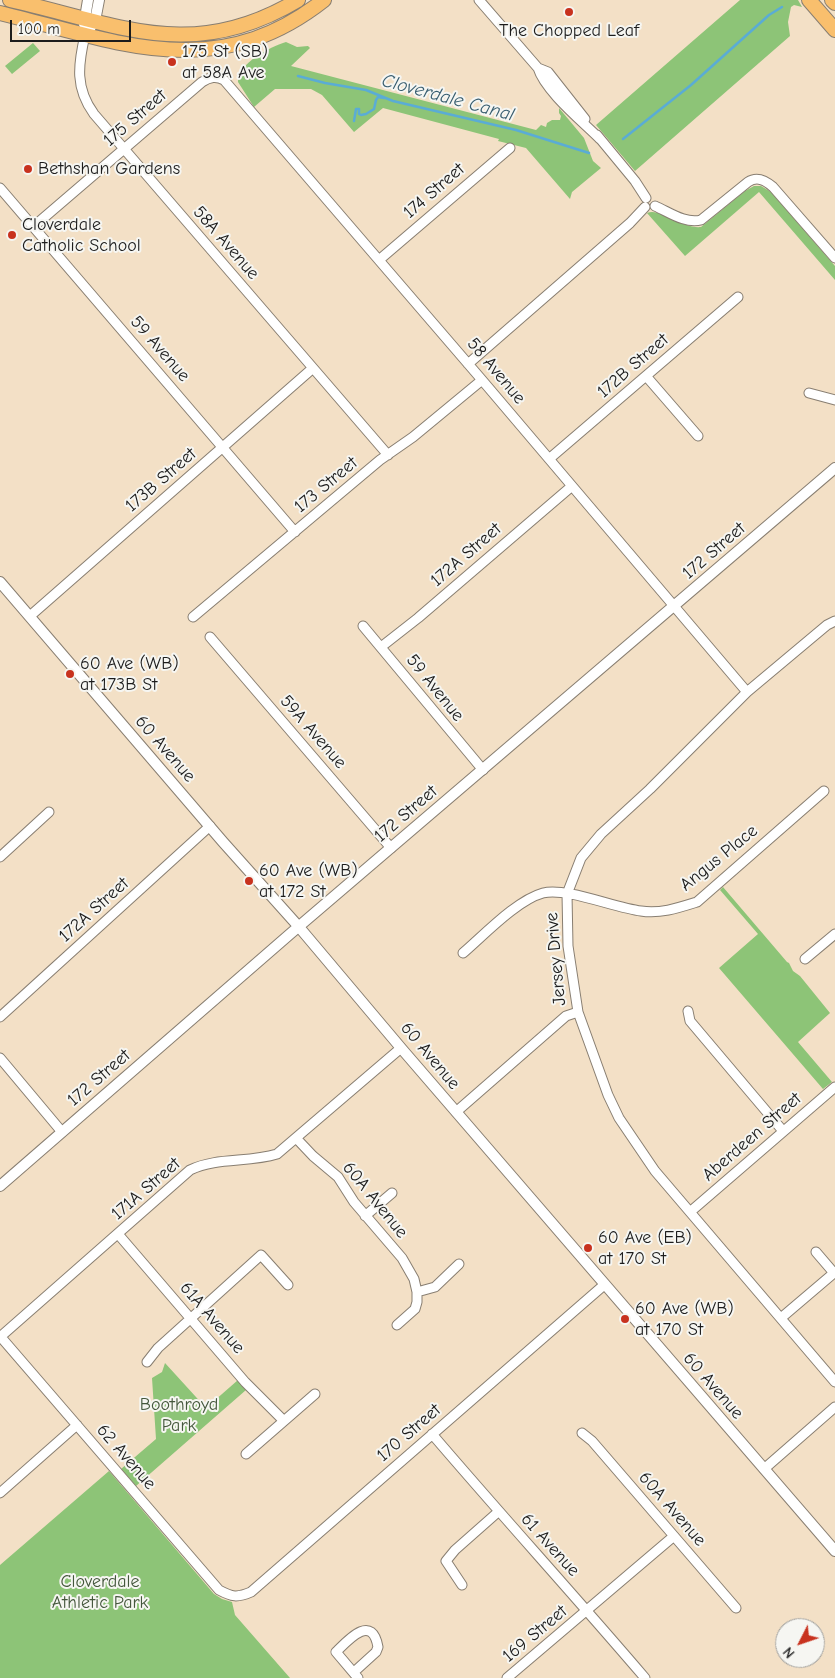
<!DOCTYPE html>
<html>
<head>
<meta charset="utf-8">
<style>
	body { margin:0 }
	#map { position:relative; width:835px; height:1678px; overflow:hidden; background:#f3e0c6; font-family:"Comic Neue",sans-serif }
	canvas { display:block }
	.north { position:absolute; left:775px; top:1618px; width:50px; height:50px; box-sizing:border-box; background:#f6f6f2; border:1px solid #9f9f9c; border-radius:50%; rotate:229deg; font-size:14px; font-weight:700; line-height:20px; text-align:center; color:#1c1c1c }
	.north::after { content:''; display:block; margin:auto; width:18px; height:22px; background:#c8321e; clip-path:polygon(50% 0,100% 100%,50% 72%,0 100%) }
	.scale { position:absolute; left:10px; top:20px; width:121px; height:22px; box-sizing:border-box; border:2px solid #1c1c1c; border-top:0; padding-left:6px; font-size:15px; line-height:18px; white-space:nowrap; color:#1c1c1c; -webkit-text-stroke:4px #f6f6f2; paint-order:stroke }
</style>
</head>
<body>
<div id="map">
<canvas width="835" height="1678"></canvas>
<div class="north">N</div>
<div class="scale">100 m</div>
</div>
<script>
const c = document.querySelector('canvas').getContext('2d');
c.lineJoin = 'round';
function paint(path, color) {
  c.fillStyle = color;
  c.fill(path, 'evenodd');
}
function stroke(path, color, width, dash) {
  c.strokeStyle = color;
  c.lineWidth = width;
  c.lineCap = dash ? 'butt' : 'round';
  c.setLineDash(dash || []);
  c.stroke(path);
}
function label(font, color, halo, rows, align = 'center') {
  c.font = font + ' "Comic Neue",sans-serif';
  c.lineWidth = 4;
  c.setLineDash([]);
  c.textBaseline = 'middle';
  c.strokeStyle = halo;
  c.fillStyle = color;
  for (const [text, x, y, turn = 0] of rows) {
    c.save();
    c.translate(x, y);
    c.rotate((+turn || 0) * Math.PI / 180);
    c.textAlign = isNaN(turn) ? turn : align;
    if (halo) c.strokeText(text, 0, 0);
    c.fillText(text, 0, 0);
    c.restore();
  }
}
const green = new Path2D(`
	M 740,0 L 798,0 L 802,7 L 794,5 L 791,7 L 788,22 L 790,36 L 635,171 L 596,125 Z
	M 286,42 L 297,47 L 308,46 L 310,48 L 291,66 L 536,130 L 541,125 L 546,127 L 547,123 L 552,120 L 560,120 L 561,116 L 559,113 L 559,108 L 584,138 L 593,161 L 601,168 L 572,192 L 570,199 L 526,148 L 498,141 L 499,139 L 383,108 L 354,132 L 322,95 L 311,89 L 275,89 L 254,107 L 238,82 C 237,64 271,46 286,42 Z
	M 33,43 L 40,51 L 12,74 L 5,66 Z
	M 754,186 L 761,186 L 771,192 L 835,266 L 835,280 L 759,192 L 685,256 L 647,213 C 660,207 682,229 701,227 L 745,191 Z
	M 723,887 L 787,962 L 789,963 L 793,971 L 800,976 L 830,1013 L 798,1042 L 832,1082 L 823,1089 L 719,968 L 758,934 L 720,890 Z
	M 165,1363 L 206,1408 L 238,1380 L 246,1390 L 136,1486 L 121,1469 L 156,1439 L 152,1378 L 162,1372 Z
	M 109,1471 L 214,1594 L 222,1599 L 232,1602 L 235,1615 L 290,1678 L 0,1678 L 0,1565 Z`);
const stream = new Path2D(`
	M 298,76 L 325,83 L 366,90 L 393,101 L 516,130 L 589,153
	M 354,121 L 356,109 L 359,109 L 359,114 L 361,115 L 366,114 L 374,109 L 376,100 L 378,97 L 384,98
	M 623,139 L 691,85 L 769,15 L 782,7`);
const minor = new Path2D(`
	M 479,0 L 538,68 C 545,91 582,121 600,139
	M 85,35 C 78,65 75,88 94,114 L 388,455
	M 538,68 L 548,72 L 585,119
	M 597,135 L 635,181 L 646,198
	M 0,188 L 295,532
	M 655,206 C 669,212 685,224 701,220 L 748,182 C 757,176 765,180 773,187 L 835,258
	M 33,227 L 202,82 C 210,77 216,76 224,80 L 482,380 L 747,692
	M 379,260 L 510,148
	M 468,364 L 630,223 L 645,207
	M 646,376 L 698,436
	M 809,393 L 835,400
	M 549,459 L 738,297
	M 30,616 L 313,368
	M 193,617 L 380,460 L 413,437 L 482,380
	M 835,621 L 827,625 L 747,692 L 650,789 L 601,834 L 581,858 L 567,894 L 568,946 L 578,1012 L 608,1095 L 619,1118 L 655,1171 L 835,1382
	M 363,626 L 483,770
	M 210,637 L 391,848
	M 381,647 L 418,618 L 572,486
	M 0,857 L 49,812
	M 463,953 C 484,935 517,900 543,893 C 566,887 615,908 641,911 C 660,914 678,908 697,902 L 824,791
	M 805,959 L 835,934
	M 688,1011 L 690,1021 L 783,1131
	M 0,1017 L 210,826
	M 0,1058 L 62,1132
	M 456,1112 L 566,1016 L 578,1012
	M 296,1138 L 313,1156 L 338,1177 L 354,1202 L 402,1258 L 414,1279 L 417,1292 L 417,1302 L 415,1309 L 397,1325
	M 690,1212 L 835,1087
	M 365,1216 L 392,1193
	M 118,1234 L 245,1382 L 284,1421
	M 417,1292 L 435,1287 L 459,1264
	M 781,1318 L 834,1273 L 816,1252
	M 0,1336 L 219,1590 C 232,1597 237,1598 251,1592 L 604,1285
	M 0,1337 L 190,1170 C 217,1157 248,1163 277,1154 L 401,1048
	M 147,1362 L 158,1348 L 261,1255 L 288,1285
	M 582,1433 L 592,1441 L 736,1608
	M 432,1434 C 502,1516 575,1596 645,1678
	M 246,1454 L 315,1394
	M 764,1469 L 835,1407
	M 0,1493 L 77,1425
	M 462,1585 L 446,1561 L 455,1550 L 498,1512
	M 354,1672 L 376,1652 L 378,1647 C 372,1613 348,1640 336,1652 L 358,1678
	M 507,1678 L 674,1536`);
const tertiary = new Path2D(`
	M 84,24 L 88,0
	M 85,35 L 95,21 L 99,0
	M 0,582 L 223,842 L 299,927 L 401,1048 L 835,1551
	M 0,1186 L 290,934 L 835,468`);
const trunk = new Path2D(`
	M 10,0 C 118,24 192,64 298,0
	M 809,0 L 835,30
	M 832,0 L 835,3
	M 0,13 C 118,42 216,85 324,0`);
const markers = [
	[569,12,5,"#c8321e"],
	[172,62,5,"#c8321e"],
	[28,169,5,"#c8321e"],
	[12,235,5,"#c8321e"],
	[70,674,5,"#c8321e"],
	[249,881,5,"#c8321e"],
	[588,1248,5,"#c8321e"],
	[625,1319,5,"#c8321e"]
];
const poiNames = [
	["The Chopped Leaf",569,31,"center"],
	["175 St (SB)",182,52],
	["at 58A Ave",182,73],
	["Bethshan Gardens",38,169],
	["Cloverdale",22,225],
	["Catholic School",22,246],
	["60 Ave (WB)",80,664],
	["at 173B St",80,685],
	["60 Ave (WB)",259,871],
	["at 172 St",259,892],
	["60 Ave (EB)",598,1238],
	["at 170 St",598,1259],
	["60 Ave (WB)",635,1309],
	["at 170 St",635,1330]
];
const streetNames = [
	["175 Street",135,118,-41],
	["174 Street",434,191,-41],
	["58A Avenue",226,243,49],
	["59 Avenue",160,349,49],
	["172B Street",633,366,-41],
	["58 Avenue",496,371,50],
	["173B Street",161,480,-41],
	["173 Street",326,485,-40],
	["172 Street",714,551,-41],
	["172A Street",466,555,-41],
	["59 Avenue",435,688,51],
	["59A Avenue",313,732,49],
	["60 Avenue",165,749,49],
	["172 Street",406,814,-41],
	["Angus Place",719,858,-39],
	["172A Street",94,910,-42],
	["Jersey Drive",556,959,-95],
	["60 Avenue",430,1056,50],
	["172 Street",99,1078,-41],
	["Aberdeen Street",752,1137,-41],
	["171A Street",146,1189,-41],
	["60A Avenue",375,1200,51],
	["61A Avenue",212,1318,49],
	["60 Avenue",713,1386,49],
	["170 Street",409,1433,-41],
	["62 Avenue",126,1457,49],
	["60A Avenue",672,1509,49],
	["61 Avenue",550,1545,48],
	["169 Street",535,1634,-40]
];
const parkNames = [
	["Boothroyd",179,1405],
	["Park",179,1426],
	["Cloverdale",100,1582],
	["Athletic Park",100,1603]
];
const waterNames = [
	["Cloverdale Canal",448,98,15]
];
paint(green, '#8dc477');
stroke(stream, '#5aacd5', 2.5);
stroke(minor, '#887e71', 11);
stroke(tertiary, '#887e71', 12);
stroke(trunk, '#887e71', 16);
stroke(minor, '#fff', 9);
stroke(tertiary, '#fff', 10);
stroke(trunk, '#f9bf6d', 14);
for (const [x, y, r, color] of markers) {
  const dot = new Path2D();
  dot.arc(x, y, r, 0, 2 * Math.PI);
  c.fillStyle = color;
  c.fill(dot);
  stroke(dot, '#f6f6f2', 2);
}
label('18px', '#1c1c1c', '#f6f6f2', poiNames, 'left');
label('18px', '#1c1c1c', '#f6f6f2', streetNames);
label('18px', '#44573c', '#f6f6f2', parkNames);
label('italic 19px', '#385d6f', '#f6f6f2', waterNames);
</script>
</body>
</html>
